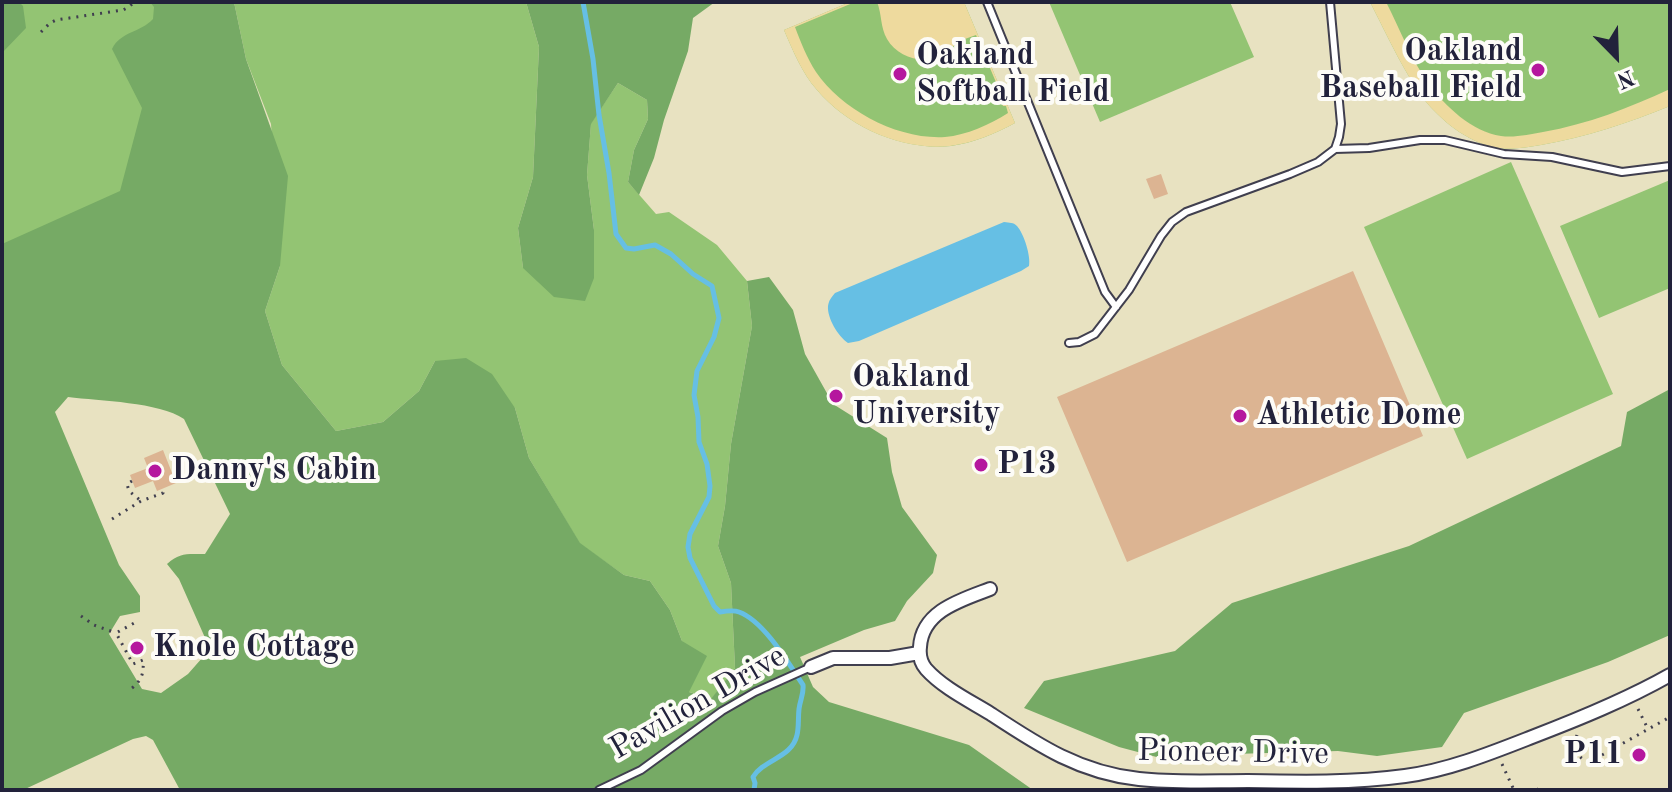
<!DOCTYPE html>
<html>
<head>
<meta charset="utf-8">
<style>
	body { margin:0 }
	#map { position:relative; width:1672px; height:792px; overflow:hidden; background:#e8e2c1; font-family:"Old Standard TT",serif }
	canvas { display:block }
	.frame { position:absolute; inset:0; border:4px solid #22223b; pointer-events:none }
	.north { position:absolute; left:1576px; top:16px; width:80px; height:80px; -webkit-text-stroke:6px #fdfcf7; paint-order:stroke; rotate:157deg; font-size:22px; font-weight:700; line-height:32px; text-align:center; color:#22223b }
	.north::after { content:''; display:block; margin:auto; width:28px; height:36px; background:#22223b; clip-path:polygon(50% 0,100% 100%,50% 72%,0 100%) }
</style>
</head>
<body>
<div id="map">
<canvas width="1672" height="792"></canvas>
<div class="frame"></div>
<div class="north">N</div>
</div>
<script>
const c = document.querySelector('canvas').getContext('2d');
c.lineJoin = 'round';
function paint(path, color) {
  c.fillStyle = color;
  c.fill(path, 'evenodd');
}
function stroke(path, color, width, dash) {
  c.strokeStyle = color;
  c.lineWidth = width;
  c.lineCap = dash ? 'butt' : 'round';
  c.setLineDash(dash || []);
  c.stroke(path);
}
function label(font, color, halo, rows, align = 'center') {
  c.font = font + ' "Old Standard TT",serif';
  c.lineWidth = 8;
  c.setLineDash([]);
  c.textBaseline = 'middle';
  c.strokeStyle = halo;
  c.fillStyle = color;
  for (const [text, x, y, turn = 0] of rows) {
    c.save();
    c.translate(x, y);
    c.rotate((+turn || 0) * Math.PI / 180);
    c.textAlign = isNaN(turn) ? turn : align;
    if (halo) c.strokeText(text, 0, 0);
    c.fillText(text, 0, 0);
    c.restore();
  }
}
const green = new Path2D(`
	M 2,2 L 185,2 L 154,230 L 2,277 Z
	M 234,2 L 526,2 L 539,47 L 533,177 L 518,228 L 523,268 L 594,230 L 587,175 L 591,123 L 618,83 L 647,100 L 648,119 L 634,150 L 628,182 L 656,214 L 669,212 L 717,245 L 747,281 L 752,326 L 731,444 L 725,506 L 718,546 L 731,583 L 735,668 L 712,699 L 689,692 L 682,641 L 670,610 L 650,581 L 624,575 L 580,544 L 529,458 L 515,408 L 435,361 L 419,391 L 383,422 L 336,431 L 282,365 L 265,311 L 280,266 L 271,124 L 246,59 Z
	M 850,2 L 964,2 L 1015,123 C 995,134 973,143 951,146 C 902,151 848,127 817,90 C 802,73 793,51 784,30 Z
	M 1049,2 L 1230,2 L 1254,57 L 1100,122 Z
	M 1370,2 L 1668,2 L 1670,7 L 1670,106 C 1628,123 1586,137 1541,145 C 1528,147 1512,150 1499,148 C 1471,144 1445,124 1427,103 C 1406,77 1386,33 1370,2 Z
	M 1511,162 L 1613,394 L 1467,459 L 1364,227 Z
	M 1670,180 L 1670,288 L 1599,318 L 1560,226 Z`);
const forest = new Path2D(`
	M 2,2 L 19,2 L 23,6 L 26,28 L 2,53 Z
	M 150,2 L 234,2 L 246,59 L 288,176 L 280,266 L 265,311 L 282,365 L 336,431 L 383,422 L 419,391 L 435,361 L 466,358 L 492,374 L 515,408 L 529,458 L 580,543 L 624,575 L 650,581 L 670,610 L 682,641 L 707,656 L 689,692 L 711,699 L 735,668 L 731,583 L 718,546 L 725,506 L 731,444 L 752,326 L 747,281 L 769,277 L 793,310 L 805,354 L 833,404 L 887,438 L 892,472 L 902,507 L 937,555 L 933,573 L 907,601 L 895,621 L 864,630 L 800,657 L 813,687 L 829,702 L 969,745 L 1033,790 L 180,790 L 153,740 L 146,736 L 133,739 L 23,790 L 2,790 L 2,244 L 120,191 L 142,108 L 112,49 C 121,31 140,33 153,19 L 154,7 ZM 68,397 C 100,401 159,402 184,419 L 230,514 L 205,554 C 188,554 180,552 167,564 L 179,579 L 210,649 L 188,674 L 161,693 L 142,689 L 109,634 L 120,616 L 140,612 L 140,596 L 119,565 L 55,412 Z
	M 526,2 L 715,2 L 693,18 L 688,51 L 664,120 L 654,158 L 639,195 L 628,182 L 634,150 L 648,119 L 647,100 L 618,83 L 591,124 L 587,175 L 594,230 L 594,278 L 585,301 L 554,297 L 523,268 L 518,228 L 533,177 L 539,47 Z
	M 1670,389 L 1670,635 L 1608,662 L 1464,713 L 1442,747 L 1377,756 L 1338,751 L 1233,754 L 1183,764 L 1119,747 L 1024,708 L 1044,681 L 1175,651 L 1232,603 L 1409,546 L 1621,446 L 1627,412 Z`);
const sand = new Path2D(`
	M 850,2 L 855,2 L 795,27 C 801,43 807,58 816,72 C 842,110 898,140 945,137 C 967,135 989,125 1008,113 L 1006,106 L 1003,106 L 995,88 L 998,87 L 976,35 C 971,37 963,39 958,42 C 953,46 949,51 943,55 C 924,65 898,58 887,39 C 880,27 882,14 877,2 L 964,2 L 1015,123 C 995,134 973,143 950,146 C 902,151 848,127 817,90 C 802,73 793,51 784,30 Z
	M 1370,2 L 1386,2 C 1400,29 1411,59 1428,83 C 1445,106 1472,132 1501,136 C 1515,138 1530,134 1543,132 C 1588,124 1629,108 1670,89 L 1670,106 C 1628,123 1586,137 1541,145 C 1528,147 1512,150 1499,148 C 1471,144 1445,124 1427,103 C 1406,77 1386,33 1370,2 Z`);
const water = new Path2D(`
	M 1004,222 C 1010,223 1013,222 1017,226 C 1024,234 1031,256 1029,266 L 1021,271 L 859,341 L 848,343 C 838,336 827,318 828,306 C 829,300 831,298 835,293 Z`);
const stream = new Path2D(`
	M 583,2 L 593,59 L 599,115 L 609,173 L 616,234 L 626,248 L 634,249 L 655,245 L 671,254 L 693,274 L 712,286 L 719,318 L 714,337 L 697,371 L 694,395 L 698,417 L 699,442 L 707,464 L 710,486 L 709,497 L 690,534 L 688,547 L 690,558 L 714,606 L 720,612 C 726,611 734,610 739,612 C 764,621 789,664 803,685 C 804,694 800,700 799,709 C 798,718 799,727 797,735 C 792,758 764,759 753,777 L 755,783 L 754,790`);
const building = new Path2D(`
	M 1161,174 L 1168,194 L 1154,199 L 1146,179 Z
	M 1353,271 L 1423,436 L 1127,562 L 1057,397 Z
	M 163,450 L 176,483 L 157,491 L 153,481 L 135,488 L 130,475 L 148,468 L 144,458 Z`);
const path = new Path2D(`
	M 41,32 L 50,23 L 56,20 L 123,10 L 129,7 L 134,2
	M 132,481 L 127,484 L 129,491 L 141,501
	M 112,519 L 141,501 L 163,493 L 162,489
	M 81,616 L 94,625 L 116,633
	M 132,688 C 142,680 144,673 143,660 L 133,664 L 116,633 L 136,622
	M 1638,709 L 1648,729
	M 1577,735 L 1574,746 C 1579,756 1581,762 1593,760 L 1670,717
	M 1502,764 L 1514,790
	M 1537,790 L 1540,787 L 1543,790`);
const service = new Path2D(`
	M 987,2 L 1105,292 L 1116,307
	M 1330,2 L 1341,124 L 1339,137 L 1335,149
	M 1069,343 L 1079,342 L 1095,334 L 1129,290 L 1161,236 L 1172,222 L 1186,212 L 1290,174 L 1318,162 L 1335,149 L 1369,148 L 1420,140 L 1445,140 L 1504,154 L 1552,157 L 1622,172 L 1670,166
	M 599,790 L 641,770 L 722,711 L 755,692 L 811,667`);
const minor = new Path2D(`
	M 990,589 C 961,600 922,611 920,647 C 919,655 921,663 926,669 C 943,688 970,701 991,714 C 1038,745 1080,773 1139,779 C 1175,783 1212,781 1248,781 C 1300,782 1353,783 1405,776 C 1449,770 1491,753 1532,737 C 1579,719 1626,700 1670,675
	M 811,667 L 833,658 L 890,658 L 919,653`);
const markers = [
	[1538,70,8,"#b5179e"],
	[900,74,8,"#b5179e"],
	[836,396,8,"#b5179e"],
	[1240,416,8,"#b5179e"],
	[981,465,8,"#b5179e"],
	[155,471,8,"#b5179e"],
	[137,648,8,"#b5179e"],
	[1639,755,8,"#b5179e"]
];
const poiNames = [
	["Oakland",1522,52,"right"],
	["Baseball Field",1522,89,"right"],
	["Oakland",916,56],
	["Softball Field",916,93],
	["Oakland",852,378],
	["University",852,415],
	["Athletic Dome",1256,416],
	["P13",997,465],
	["Danny's Cabin",171,471],
	["Knole Cottage",153,648],
	["P11",1623,755,"right"]
];
const streetNames = [
	["Pavilion Drive",698,703,-30],
	["Pioneer Drive",1233,753,1]
];
paint(green, '#93c473');
paint(forest, '#76aa65');
paint(sand, '#eeda9e');
paint(water, '#66bfe4');
stroke(stream, '#66bfe4', 5);
paint(building, '#dcb492');
stroke(service, '#403f4f', 10);
stroke(minor, '#403f4f', 16);
stroke(path, '#403f4f', 3, [2, 6]);
stroke(service, '#fff', 6);
stroke(minor, '#fff', 12);
for (const [x, y, r, color] of markers) {
  const dot = new Path2D();
  dot.arc(x, y, r, 0, 2 * Math.PI);
  c.fillStyle = color;
  c.fill(dot);
  stroke(dot, '#fdfcf7', 3);
}
label('bold 32px', '#22223b', '#fdfcf7', poiNames, 'left');
label('32px', '#22223b', '#fdfcf7', streetNames);
</script>
</body>
</html>
